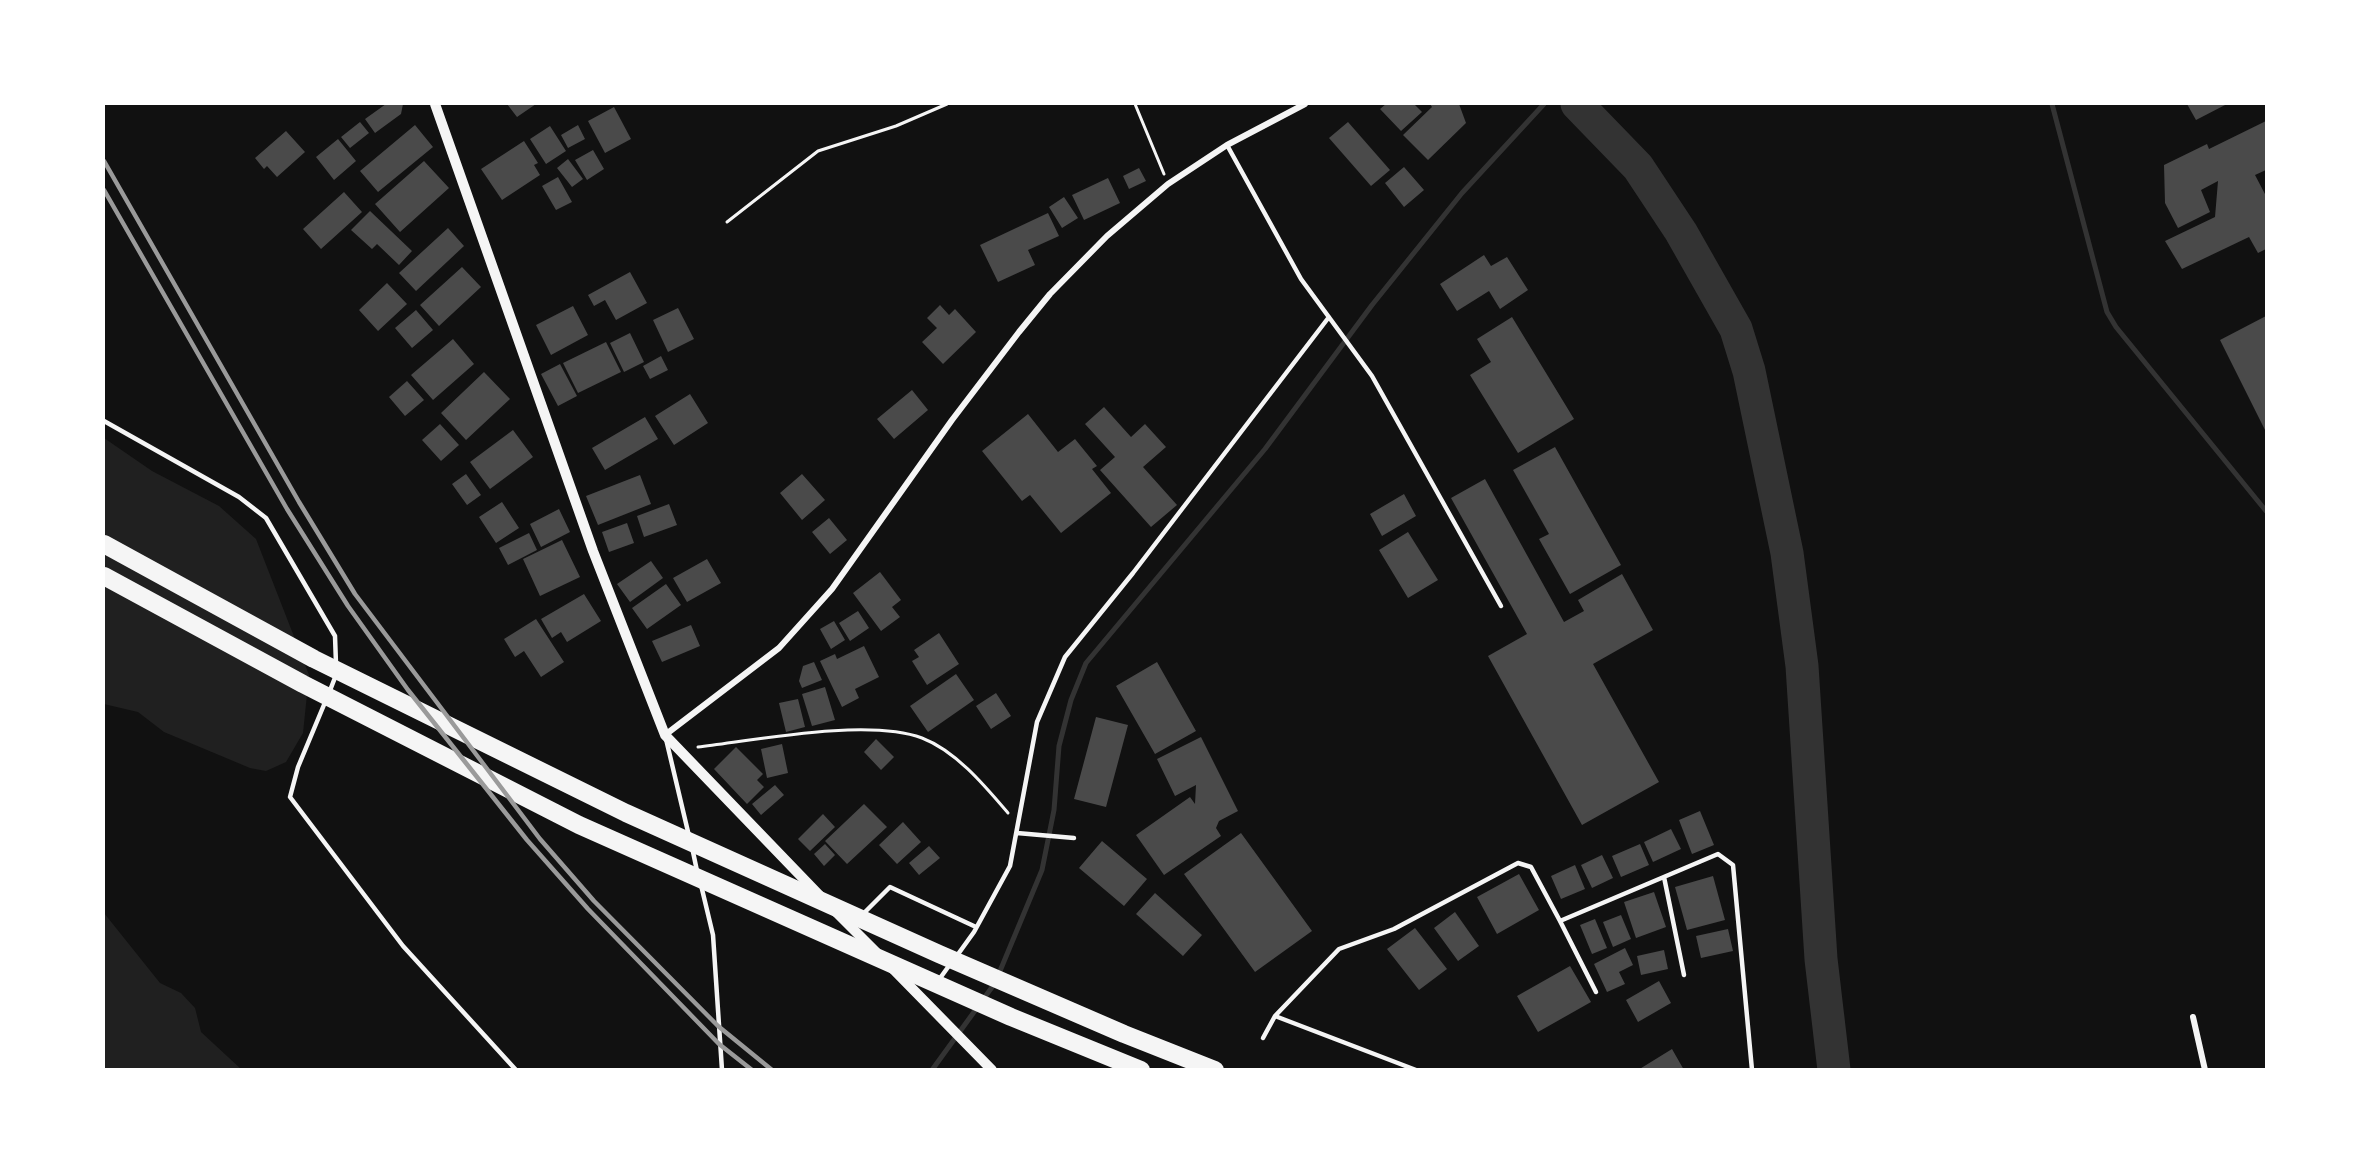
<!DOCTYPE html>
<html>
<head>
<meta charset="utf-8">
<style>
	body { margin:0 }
	#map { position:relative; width:2370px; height:1173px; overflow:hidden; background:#111; font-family:"Exo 2",sans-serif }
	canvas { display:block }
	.frame { position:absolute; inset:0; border:105px solid #fff; pointer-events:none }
</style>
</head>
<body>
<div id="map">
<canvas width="2370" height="1173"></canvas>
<div class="frame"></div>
</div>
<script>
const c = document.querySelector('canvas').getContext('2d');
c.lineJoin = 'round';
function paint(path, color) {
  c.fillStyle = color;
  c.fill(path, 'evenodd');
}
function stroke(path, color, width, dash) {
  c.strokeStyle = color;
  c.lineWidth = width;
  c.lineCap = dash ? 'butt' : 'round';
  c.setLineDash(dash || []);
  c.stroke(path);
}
const green = new Path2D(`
	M 104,438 L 152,471 L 219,506 L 256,539 L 309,675 L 303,733 L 286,762 L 266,771 L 250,768 L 164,732 L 138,712 L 104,704 Z
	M 104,913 L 160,983 L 181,993 L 195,1008 L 201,1032 L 241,1069 L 104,1069 Z`);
const stream = new Path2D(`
	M 2052,104 L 2107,312 L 2116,327 L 2266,511
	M 932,1070 L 995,983 L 1042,870 L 1054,810 L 1059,746 L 1071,700 L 1086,663 L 1265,449 L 1372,305 L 1462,193 L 1544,104`);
const river = new Path2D(`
	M 1577,104 L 1638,167 L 1681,232 L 1736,329 L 1749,371 L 1787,553 L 1802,666 L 1821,959 L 1834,1070`);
const building = new Path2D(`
	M 386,104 L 403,104 L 401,114 L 375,133 L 365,119 Z
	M 507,104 L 536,104 L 517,117 Z
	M 1386,104 L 1414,104 L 1422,112 L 1401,131 L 1380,109 Z
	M 1430,104 L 1459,104 L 1466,123 L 1428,160 L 1403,135 L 1432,107 Z
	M 2187,104 L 2227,104 L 2196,120 Z
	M 614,107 L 631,139 L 605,153 L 588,121 Z
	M 2266,121 L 2266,170 L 2255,175 L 2266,196 L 2266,249 L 2258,253 L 2249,237 L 2182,269 L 2165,241 L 2215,217 L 2218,181 L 2201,190 L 2210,212 L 2178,228 L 2165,203 L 2164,165 L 2207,144 L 2209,149 Z
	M 360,122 L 369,133 L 350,148 L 341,137 Z
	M 1348,122 L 1390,170 L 1371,186 L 1329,138 Z
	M 415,125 L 433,147 L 378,192 L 360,171 Z
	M 578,125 L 585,139 L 568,148 L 561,135 Z
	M 550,126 L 566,151 L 546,164 L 530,139 Z
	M 286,131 L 305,152 L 277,177 L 267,166 L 264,169 L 255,158 Z
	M 338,139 L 356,161 L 334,180 L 316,157 Z
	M 524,141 L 538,163 L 534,165 L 540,175 L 502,200 L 481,169 Z
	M 593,150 L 604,169 L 587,180 L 575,160 Z
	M 568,159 L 583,179 L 572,187 L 557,168 Z
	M 424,161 L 449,188 L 400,232 L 375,204 Z
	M 1404,167 L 1424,190 L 1404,207 L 1385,183 Z
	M 1139,168 L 1146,181 L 1129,189 L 1123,176 Z
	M 558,177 L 572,202 L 556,210 L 542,186 Z
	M 1108,178 L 1120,203 L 1084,220 L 1072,195 Z
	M 344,192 L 362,212 L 321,249 L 303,229 Z
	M 1064,197 L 1078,218 L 1062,228 L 1049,207 Z
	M 370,211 L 412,251 L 399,265 L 377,244 L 372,249 L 351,230 Z
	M 1048,213 L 1059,236 L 1028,250 L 1035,265 L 998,282 L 980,245 Z
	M 448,228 L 464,246 L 416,291 L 399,273 Z
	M 1484,255 L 1491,266 L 1507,257 L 1528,290 L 1500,309 L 1489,291 L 1457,311 L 1440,284 Z
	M 462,267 L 481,287 L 439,326 L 420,305 Z
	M 630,272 L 647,303 L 616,320 L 605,300 L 594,306 L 588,295 Z
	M 387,283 L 407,304 L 378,331 L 359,310 Z
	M 940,305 L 949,315 L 955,309 L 976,332 L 943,364 L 922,342 L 937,328 L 927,318 Z
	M 573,306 L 588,335 L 551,355 L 536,325 Z
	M 678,308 L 694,339 L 668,352 L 653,320 Z
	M 416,310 L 433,330 L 412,348 L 395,328 Z
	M 2266,316 L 2266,432 L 2220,340 Z
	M 1512,317 L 1574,419 L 1518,453 L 1470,375 L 1491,362 L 1477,339 Z
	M 630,333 L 644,362 L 624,372 L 610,343 Z
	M 453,339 L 474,364 L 433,400 L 411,375 Z
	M 606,342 L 621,372 L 578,393 L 563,363 Z
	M 661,356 L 668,370 L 650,379 L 643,366 Z
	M 560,364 L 577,396 L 558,406 L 541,374 Z
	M 484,372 L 510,399 L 466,440 L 441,413 Z
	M 407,381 L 424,400 L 405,416 L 389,397 Z
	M 912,390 L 928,410 L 894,439 L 877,419 Z
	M 690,394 L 708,423 L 674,445 L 655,416 Z
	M 1104,407 L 1131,437 L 1145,424 L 1166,447 L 1143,467 L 1177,505 L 1151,527 L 1100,470 L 1115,457 L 1085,424 Z
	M 1028,414 L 1058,452 L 1075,439 L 1097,466 L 1092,469 L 1111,493 L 1061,533 L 1030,495 L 1022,501 L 982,451 Z
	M 645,417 L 658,439 L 605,470 L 592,448 Z
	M 440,424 L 459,445 L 441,461 L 422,440 Z
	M 513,430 L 533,457 L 490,489 L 470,462 Z
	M 1555,447 L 1621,565 L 1570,594 L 1539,539 L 1549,534 L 1513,470 Z
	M 466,474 L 481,495 L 467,505 L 452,484 Z
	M 802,474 L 825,500 L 802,520 L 780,493 Z
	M 640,475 L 651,504 L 598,525 L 586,496 Z
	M 1485,479 L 1564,622 L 1584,611 L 1578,600 L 1622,574 L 1653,630 L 1593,664 L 1659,782 L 1582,825 L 1488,656 L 1527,634 L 1451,498 Z
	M 1404,494 L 1416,516 L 1382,536 L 1370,514 Z
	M 502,502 L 519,528 L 496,543 L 479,517 Z
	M 669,504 L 677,525 L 644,537 L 637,516 Z
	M 559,509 L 570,532 L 541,547 L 530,524 Z
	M 829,518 L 847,540 L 830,554 L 812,532 Z
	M 627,523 L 634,543 L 609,552 L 602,532 Z
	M 1408,532 L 1438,580 L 1408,598 L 1379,550 Z
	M 529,533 L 537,550 L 508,565 L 499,548 Z
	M 562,540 L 580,577 L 540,596 L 523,559 Z
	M 707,559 L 721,583 L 687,602 L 673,578 Z
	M 651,561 L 663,578 L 630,602 L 617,584 Z
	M 880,572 L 901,600 L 892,607 L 900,617 L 881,631 L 853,593 Z
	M 666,584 L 681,605 L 647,629 L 632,608 Z
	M 584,594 L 601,621 L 567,642 L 561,632 L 552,638 L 541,619 Z
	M 858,611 L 869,628 L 850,641 L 839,623 Z
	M 536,619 L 564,662 L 541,677 L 524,651 L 515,657 L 504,639 Z
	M 834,621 L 845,640 L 831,649 L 820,629 Z
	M 691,625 L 700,646 L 662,662 L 652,641 Z
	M 939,633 L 959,664 L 927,685 L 912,661 L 919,657 L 914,650 Z
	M 864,646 L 879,677 L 855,689 L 859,698 L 842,707 L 820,661 L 835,654 L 837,659 Z
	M 814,662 L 822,680 L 802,688 L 799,681 L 803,666 Z
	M 1157,662 L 1196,731 L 1155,754 L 1116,686 Z
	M 956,674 L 974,700 L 928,732 L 910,706 Z
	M 825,687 L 835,720 L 812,726 L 802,694 Z
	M 996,693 L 1011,716 L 991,729 L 976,706 Z
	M 798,699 L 805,727 L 786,732 L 779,703 Z
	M 1096,717 L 1128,725 L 1106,807 L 1074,799 Z
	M 1201,737 L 1238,811 L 1219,821 L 1216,828 L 1221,836 L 1164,875 L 1136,835 L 1190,797 L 1195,804 L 1196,785 L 1175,796 L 1157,759 Z
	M 876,739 L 894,757 L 881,770 L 864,752 Z
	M 782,744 L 788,773 L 767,778 L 761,749 Z
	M 736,747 L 763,774 L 757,780 L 764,787 L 747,804 L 714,769 Z
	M 775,785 L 784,795 L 761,815 L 752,804 Z
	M 864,804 L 887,827 L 847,864 L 825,841 Z
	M 1700,811 L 1714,845 L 1692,854 L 1679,820 Z
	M 823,814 L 835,827 L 810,851 L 798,839 Z
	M 903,822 L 921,842 L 897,864 L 879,845 Z
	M 1671,829 L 1681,849 L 1653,862 L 1644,842 Z
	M 1241,833 L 1312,931 L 1255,972 L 1184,874 Z
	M 1102,841 L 1147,879 L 1124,906 L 1079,868 Z
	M 825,844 L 835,855 L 824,866 L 814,854 Z
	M 1640,844 L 1649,865 L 1621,877 L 1612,856 Z
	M 929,846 L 940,858 L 919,875 L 909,863 Z
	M 1602,855 L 1613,878 L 1592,888 L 1581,865 Z
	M 1575,865 L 1585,889 L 1561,899 L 1551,876 Z
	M 1519,874 L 1539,910 L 1497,934 L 1477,897 Z
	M 1713,876 L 1725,920 L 1687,930 L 1675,887 Z
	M 1654,892 L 1666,927 L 1636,938 L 1624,902 Z
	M 1155,893 L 1202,935 L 1183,956 L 1136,914 Z
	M 1455,912 L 1479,946 L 1458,961 L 1434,928 Z
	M 1621,915 L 1631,939 L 1613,947 L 1603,922 Z
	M 1595,919 L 1607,948 L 1592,954 L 1580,925 Z
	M 1415,928 L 1447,969 L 1419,990 L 1387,949 Z
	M 1728,929 L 1733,951 L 1701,958 L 1696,936 Z
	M 1625,948 L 1633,965 L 1619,972 L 1625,984 L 1607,992 L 1594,964 Z
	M 1664,950 L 1668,969 L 1641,975 L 1637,956 Z
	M 1570,966 L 1591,1002 L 1538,1032 L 1517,996 Z
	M 1659,981 L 1671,1003 L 1638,1022 L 1626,1000 Z
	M 1672,1049 L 1684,1070 L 1638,1070 Z`);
const path = new Path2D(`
	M 1135,104 L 1164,174
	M 727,222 L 818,151 L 896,126 L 947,104
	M 698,747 C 756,740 868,718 922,738 C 956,751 985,786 1008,813`);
const service = new Path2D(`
	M 1227,145 L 1301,279 L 1372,376 L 1501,606
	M 104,421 L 239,497 L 266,518 L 335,636 L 336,664
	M 329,693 L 336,675
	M 326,700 L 298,767 L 290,797 L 403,946 L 516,1070
	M 666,739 L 689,836
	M 1017,833 L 1074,838
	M 692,847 L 697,871
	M 1664,877 L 1684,975
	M 701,885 L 713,935 L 722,1070
	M 863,914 L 890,887 L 976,927
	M 1560,921 L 1596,992
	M 956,957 L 974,932 L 1010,866 L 1037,722 L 1065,657 L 1133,573 L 1329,317
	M 938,981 L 951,963
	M 1275,1016 L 1416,1070
	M 1263,1038 L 1275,1016 L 1339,949 L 1394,929 L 1518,863 L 1531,867 L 1560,921 L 1718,854 L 1733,865 L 1752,1070`);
const minor = new Path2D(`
	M 665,735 L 779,648 L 832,589 L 952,420 L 1019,332 L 1050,294 L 1107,236 L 1168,184 L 1227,145 L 1305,104
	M 2193,1017 L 2205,1070`);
const tertiary = new Path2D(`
	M 435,104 L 593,551 L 665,735 L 821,897
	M 836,912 L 876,952
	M 893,969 L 992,1070`);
const motorway = new Path2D(`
	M 104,544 L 314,659 L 626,813 L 939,954 L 1124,1034 L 1215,1070
	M 104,576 L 303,684 L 579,825 L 1011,1017 L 1141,1070`);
const rail = new Path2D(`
	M 104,161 L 299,502 L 355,594 L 540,839 L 594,901 L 718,1026 L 772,1070
	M 104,190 L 287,509 L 348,606 L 408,690 L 527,840 L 588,909 L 719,1044 L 752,1070`);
paint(green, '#202020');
stroke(stream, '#333', 5);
stroke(river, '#333', 33);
paint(building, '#4a4a4a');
stroke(path, '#f5f5f5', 3);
stroke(service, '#f5f5f5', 4.5);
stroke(minor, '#f5f5f5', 6);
stroke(tertiary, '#f5f5f5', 10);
stroke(motorway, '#f5f5f5', 18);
stroke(rail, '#9a9a9a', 4.5);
</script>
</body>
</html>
